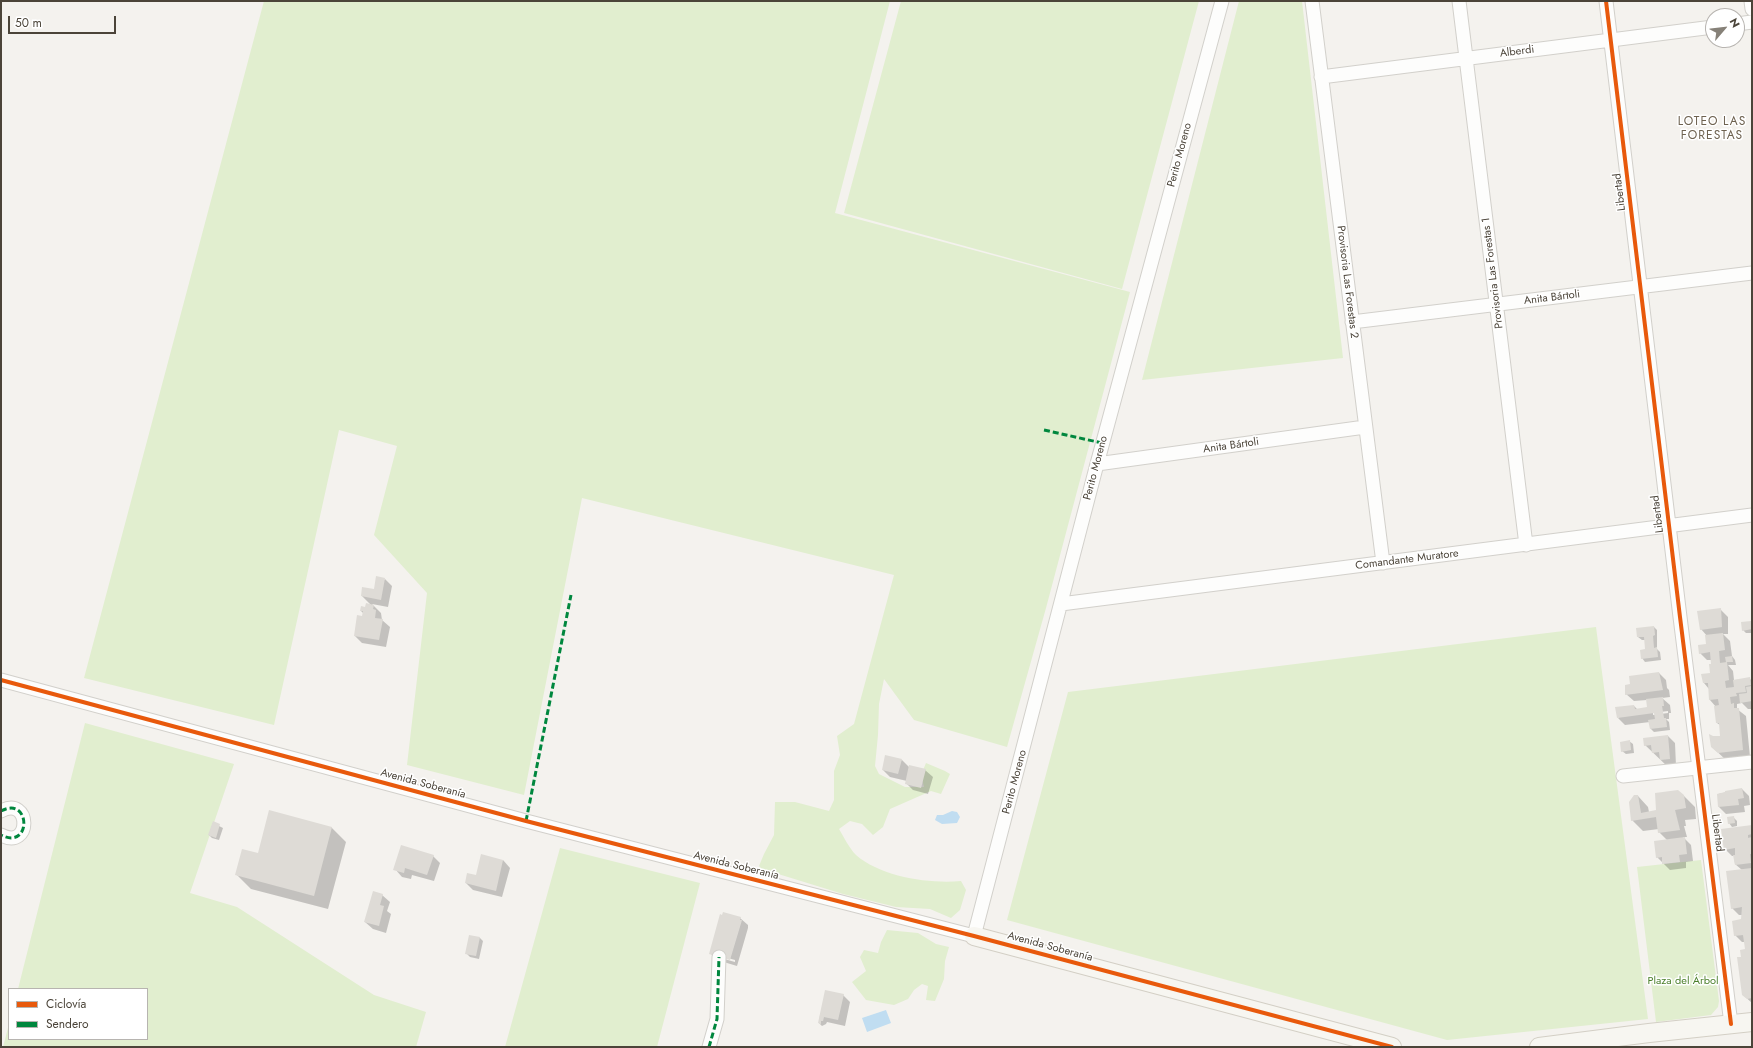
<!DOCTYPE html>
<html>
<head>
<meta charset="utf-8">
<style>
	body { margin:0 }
	#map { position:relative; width:1753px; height:1048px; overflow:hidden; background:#f4f2ee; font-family:Jost,sans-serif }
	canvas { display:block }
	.frame { position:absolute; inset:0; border:2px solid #4b4439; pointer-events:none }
	.legend { position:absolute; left:8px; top:988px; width:140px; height:52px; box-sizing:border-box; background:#fff; border:1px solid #b7b4b0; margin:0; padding:5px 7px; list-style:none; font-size:12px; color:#4b4439 }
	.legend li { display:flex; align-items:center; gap:8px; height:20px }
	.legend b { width:20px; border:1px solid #b7b4b0 }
	.north { position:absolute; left:1705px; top:8px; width:40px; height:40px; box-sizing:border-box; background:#fff; border:1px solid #b7b4b0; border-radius:50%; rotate:62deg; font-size:11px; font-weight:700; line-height:16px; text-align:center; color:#4b4439 }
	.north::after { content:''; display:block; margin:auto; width:14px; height:18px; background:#868178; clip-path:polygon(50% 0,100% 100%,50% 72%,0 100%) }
	.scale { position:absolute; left:8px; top:16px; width:108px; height:18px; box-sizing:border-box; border:2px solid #4b4439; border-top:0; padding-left:5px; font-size:12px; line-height:14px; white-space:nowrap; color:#4b4439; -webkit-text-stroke:3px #fff; paint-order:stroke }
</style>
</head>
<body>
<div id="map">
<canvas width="1753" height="1048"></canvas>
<div class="frame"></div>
<ul class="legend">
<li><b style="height:5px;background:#e8590c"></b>Ciclovía</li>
<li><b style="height:5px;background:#00873e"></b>Sendero</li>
</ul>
<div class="north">N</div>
<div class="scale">50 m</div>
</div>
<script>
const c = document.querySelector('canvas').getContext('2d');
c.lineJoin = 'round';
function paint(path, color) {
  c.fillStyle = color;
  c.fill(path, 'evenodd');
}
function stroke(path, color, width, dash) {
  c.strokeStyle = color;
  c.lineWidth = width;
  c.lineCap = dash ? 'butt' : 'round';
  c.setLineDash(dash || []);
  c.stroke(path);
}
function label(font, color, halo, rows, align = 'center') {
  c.font = font + ' Jost,sans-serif';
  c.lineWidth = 3;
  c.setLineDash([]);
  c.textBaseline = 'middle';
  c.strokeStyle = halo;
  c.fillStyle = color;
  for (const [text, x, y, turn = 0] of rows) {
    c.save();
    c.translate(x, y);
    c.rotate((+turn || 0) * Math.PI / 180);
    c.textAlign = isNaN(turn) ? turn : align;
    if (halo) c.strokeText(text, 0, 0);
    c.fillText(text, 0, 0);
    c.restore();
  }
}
const green = new Path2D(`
	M 264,1 L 890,1 L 835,213 L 1130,292 L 1046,608 L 1007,747 L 914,720 L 884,679 L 879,704 L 878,735 L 875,766 L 879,774 L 905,787 L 924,787 L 921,775 L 926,763 L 945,771 L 950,774 L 941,794 L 931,791 L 890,809 L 883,827 L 873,835 L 862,824 L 850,821 L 839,829 C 844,837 849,848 856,855 C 881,877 930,884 961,881 L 966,890 L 960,910 L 951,918 L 930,909 L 896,907 L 843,894 L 762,869 L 759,866 L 764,854 L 774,835 L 775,802 L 795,802 L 829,811 L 834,800 L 834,771 L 840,755 L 837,736 L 854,724 L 894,575 L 582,498 L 524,795 L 407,765 L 427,593 L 374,535 L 397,446 L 339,430 L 274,725 L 84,678 Z
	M 901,1 L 1199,1 L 1122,289 L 844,213 Z
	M 1239,1 L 1302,1 L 1343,358 L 1142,380 Z
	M 1596,627 L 1648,1019 L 1447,1040 L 1007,920 L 1068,692 Z
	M 85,723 L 234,764 L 190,893 L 237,907 L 374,995 L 426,1012 L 416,1047 L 3,1047 L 9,1024 L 9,1039 L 147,1039 L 147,989 L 18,989 Z
	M 560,848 L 700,883 L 657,1047 L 505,1047 Z
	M 1701,860 L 1719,1001 L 1718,1007 L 1711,1015 L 1656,1022 L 1637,867 Z
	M 887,930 L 918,933 L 936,944 L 949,947 L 945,961 L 944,979 L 935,1001 L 926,1000 L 928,986 L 922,984 L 914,990 L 908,999 L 894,1005 L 866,1000 L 852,982 L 866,971 L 860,957 L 864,950 L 878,953 L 881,942 Z`);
const water = new Path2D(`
	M 952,811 L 957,812 L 960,817 L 957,823 L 942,824 L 935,820 L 937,815 L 943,815 Z
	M 886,1010 L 891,1023 L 867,1032 L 862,1018 Z`);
const shadow = new Path2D(`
	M 385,579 L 392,586 L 388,607 L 372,604 L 381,613 L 382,620 L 390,627 L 386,647 L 362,643 L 355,636 L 363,617 L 363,613 L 361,611 L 371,605 L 362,596 L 374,590 Z
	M 1721,610 L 1728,617 L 1728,634 L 1723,634 L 1730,641 L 1732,656 L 1735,660 L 1736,665 L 1728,665 L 1733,671 L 1734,680 L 1750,679 L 1752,681 L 1752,709 L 1748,709 L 1742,703 L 1737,704 L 1737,709 L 1746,716 L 1750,757 L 1726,760 L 1712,747 L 1721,736 L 1720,725 L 1717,723 L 1716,707 L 1710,700 L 1709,689 L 1704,683 L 1711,674 L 1712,665 L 1712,660 L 1707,660 L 1700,653 L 1707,644 L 1707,636 L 1701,629 L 1698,612 Z
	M 1751,622 L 1752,633 L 1746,633 L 1743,630 Z
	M 1654,627 L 1657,630 L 1657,649 L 1660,652 L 1661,660 L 1645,662 L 1642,658 L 1646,650 L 1645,640 L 1642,640 L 1638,637 Z
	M 1659,673 L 1666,680 L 1667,688 L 1669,690 L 1670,697 L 1662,698 L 1670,705 L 1671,713 L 1669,713 L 1669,719 L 1666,719 L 1669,722 L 1670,730 L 1654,732 L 1651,729 L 1650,722 L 1625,725 L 1618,718 L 1634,706 L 1638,710 L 1648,708 L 1647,700 L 1634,701 L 1626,694 ZM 1668,711 L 1668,713 L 1653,715 L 1653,713 Z
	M 1668,736 L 1675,743 L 1676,766 L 1668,767 L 1645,745 Z
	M 1629,741 L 1633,744 L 1634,753 L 1626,754 L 1622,751 Z
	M 902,760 L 910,768 L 925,770 L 933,777 L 928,794 L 913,790 L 906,783 L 907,781 L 890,777 L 883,770 Z
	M 1742,789 L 1749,796 L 1750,805 L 1744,806 L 1745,812 L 1726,814 L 1719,807 L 1718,794 Z
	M 1638,796 L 1648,807 L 1649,812 L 1657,811 L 1684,796 L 1695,807 L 1696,819 L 1685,820 L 1686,826 L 1684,826 L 1687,837 L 1683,837 L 1691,845 L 1693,861 L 1686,862 L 1686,868 L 1670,870 L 1657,857 L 1668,841 L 1659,832 L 1659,829 L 1643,831 L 1632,820 Z
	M 1733,817 L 1737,821 L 1737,826 L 1732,827 L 1729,823 Z
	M 213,823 L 223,828 L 219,840 L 212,838 L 209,835 Z
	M 1752,826 L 1752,1003 L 1742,994 L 1742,958 L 1746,950 L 1745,942 L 1742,942 L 1735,935 L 1742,920 L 1742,915 L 1739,915 L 1732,908 L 1742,870 L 1735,864 L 1734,856 L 1732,856 L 1725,849 Z
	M 331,827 L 346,842 L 328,909 L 251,889 L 236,874 L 258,854 Z
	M 433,856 L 440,863 L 434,881 L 412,875 L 411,879 L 402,877 L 395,869 Z
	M 503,860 L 510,868 L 502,897 L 473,890 L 466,883 Z
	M 382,895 L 390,902 L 387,911 L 391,914 L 386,933 L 373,929 L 365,922 Z
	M 740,918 L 748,925 L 748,928 L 737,966 L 717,960 L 710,953 ZM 717,955 L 735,960 L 735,962 L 717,957 Z
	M 470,936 L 480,938 L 483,941 L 479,959 L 470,957 L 466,953 Z
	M 843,995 L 850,1002 L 845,1026 L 827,1022 L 826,1024 L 822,1026 L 819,1023 L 820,1015 Z`);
const building = new Path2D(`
	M 376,576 L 385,578 L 381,600 L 361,596 L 362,587 L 374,589 Z
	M 366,603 L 374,605 L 373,609 L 376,610 L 375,618 L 383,619 L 379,640 L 354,636 L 357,615 L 362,616 L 363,611 L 360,611 L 361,606 L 365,607 Z
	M 1721,608 L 1722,627 L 1700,630 L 1697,611 Z
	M 1751,621 L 1752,629 L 1742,631 L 1741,622 Z
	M 1654,626 L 1655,635 L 1653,636 L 1654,648 L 1657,647 L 1658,657 L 1641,659 L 1640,650 L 1645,649 L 1644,637 L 1637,637 L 1636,628 Z
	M 1723,633 L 1725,650 L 1719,651 L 1720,663 L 1727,662 L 1729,680 L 1725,681 L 1726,688 L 1734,687 L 1733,680 L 1750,677 L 1751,685 L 1745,686 L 1746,692 L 1736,693 L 1737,696 L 1730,697 L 1731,704 L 1734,703 L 1734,708 L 1739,708 L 1743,750 L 1718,753 L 1711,747 L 1709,734 L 1713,736 L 1720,736 L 1719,723 L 1716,723 L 1714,706 L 1719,705 L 1718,699 L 1709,700 L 1708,683 L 1703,683 L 1701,674 L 1710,673 L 1709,664 L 1711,664 L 1710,652 L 1699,654 L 1698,645 L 1706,644 L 1705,635 Z
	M 1732,656 L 1733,662 L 1726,662 L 1725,657 Z
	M 1659,672 L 1663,690 L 1625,695 L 1625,685 L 1630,684 L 1629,676 Z
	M 1752,686 L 1752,701 L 1740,703 L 1739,694 L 1747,693 L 1746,687 Z
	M 1663,697 L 1664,706 L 1662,706 L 1664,718 L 1666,718 L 1667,727 L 1650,729 L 1648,720 L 1655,719 L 1654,713 L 1617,718 L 1615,707 L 1634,705 L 1635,709 L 1647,707 L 1646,699 Z
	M 1668,735 L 1670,759 L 1660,760 L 1659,752 L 1652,753 L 1651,745 L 1644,746 L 1643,738 Z
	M 1630,740 L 1631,750 L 1621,752 L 1620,742 Z
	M 885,755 L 902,759 L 898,774 L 882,770 Z
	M 909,765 L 926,769 L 921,788 L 905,784 Z
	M 1742,788 L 1744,798 L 1738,799 L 1739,805 L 1718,807 L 1717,794 L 1725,792 L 1725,791 Z
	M 1678,790 L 1684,795 L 1686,808 L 1675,810 L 1680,830 L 1658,833 L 1656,817 L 1631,821 L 1629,802 L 1634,795 L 1638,795 L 1641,813 L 1656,810 L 1655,793 Z
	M 269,810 L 332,827 L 314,896 L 235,875 L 242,849 L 258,853 Z
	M 1734,816 L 1735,823 L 1728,824 L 1727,817 Z
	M 213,821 L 220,824 L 216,838 L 208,835 Z
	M 1752,825 L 1752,834 L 1748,835 L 1748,838 L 1752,837 L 1752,854 L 1750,854 L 1751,863 L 1735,865 L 1733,855 L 1735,855 L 1735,848 L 1724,850 L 1721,829 Z
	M 1685,837 L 1687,854 L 1679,855 L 1680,862 L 1662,864 L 1662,857 L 1656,858 L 1654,841 Z
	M 401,845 L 434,855 L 427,875 L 405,868 L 404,873 L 393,870 Z
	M 481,854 L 503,860 L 496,891 L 465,883 L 467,873 L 476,875 Z
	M 1752,868 L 1752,977 L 1751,977 L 1752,998 L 1747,999 L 1742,995 L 1737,957 L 1741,957 L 1740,950 L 1745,949 L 1743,935 L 1734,936 L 1732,921 L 1741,919 L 1742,907 L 1731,909 L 1726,871 Z
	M 373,891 L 383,894 L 380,905 L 384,906 L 379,926 L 364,922 Z
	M 723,912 L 741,917 L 740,920 L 742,920 L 730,960 L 709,954 L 720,914 L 722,915 Z
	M 469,935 L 480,937 L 476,956 L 465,954 Z
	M 825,990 L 844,994 L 838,1020 L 824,1017 L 823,1021 L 821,1021 L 821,1024 L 818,1023 Z`);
const street = new Path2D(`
	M 1312,1 L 1383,563
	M 1459,1 L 1526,545
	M 1606,1 L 1680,617 L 1731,1024
	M 1751,1 L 1752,9
	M 1737,24 L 1752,22
	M 1321,77 L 1713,27
	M 1352,322 L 1752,273
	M 1097,464 L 1365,427
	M 1061,604 L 1752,515
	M 1,680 L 526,821 L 974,936 L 1097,464 L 1222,1
	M 1623,776 L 1752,762
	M 1,811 C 31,795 32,851 1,835
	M 709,1047 L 717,1019 L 719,957`);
const secondary = new Path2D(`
	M 974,936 L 1392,1047
	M 1539,1047 L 1649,1033 L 1752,1022`);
const quiet = new Path2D(`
	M 1044,430 L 1102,443
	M 1,811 C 31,795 32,851 1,835
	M 526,821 L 571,595
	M 709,1047 L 717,1019 L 719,957`);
const cycleway = new Path2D(`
	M 1606,1 L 1680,617 L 1731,1024
	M 1,680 L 526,821 L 974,936 L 1392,1047`);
const streetNames = [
	["Alberdi",1517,52,-7],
	["Perito Moreno",1180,155,-75],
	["Libertad",1620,192,-97],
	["Provisoria Las Forestas 1",1493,273,-97],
	["Provisoria Las Forestas 2",1347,282,83],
	["Anita Bártoli",1552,298,-7],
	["Anita Bártoli",1231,446,-8],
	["Perito Moreno",1096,468,-75],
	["Libertad",1658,514,-97],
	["Comandante Muratore",1407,560,-7],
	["Perito Moreno",1015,782,-75],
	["Avenida Soberanía",423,784,15],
	["Libertad",1717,833,83],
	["Avenida Soberanía",736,866,14],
	["Avenida Soberanía",1050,947,15]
];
const parkNames = [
	["Plaza del Árbol",1683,981]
];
const neighbourhoodNames = [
	["LOTEO LAS",1712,122],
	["FORESTAS",1712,136]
];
paint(green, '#e1eecf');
paint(water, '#c0ddf1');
paint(shadow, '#0003');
paint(building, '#dedbd6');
stroke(street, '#d2d0cb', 15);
stroke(secondary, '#d3cfc5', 20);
stroke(street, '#fdfdfc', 13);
stroke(secondary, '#f7f6f1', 18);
stroke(quiet, '#00873e', 3, [6, 3]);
stroke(cycleway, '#e8590c', 4);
label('11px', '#4b4439', '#fff', streetNames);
label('11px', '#4a7f2a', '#fff', parkNames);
c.letterSpacing = '1px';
label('12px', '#6e6250', '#fff', neighbourhoodNames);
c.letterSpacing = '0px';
</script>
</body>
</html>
